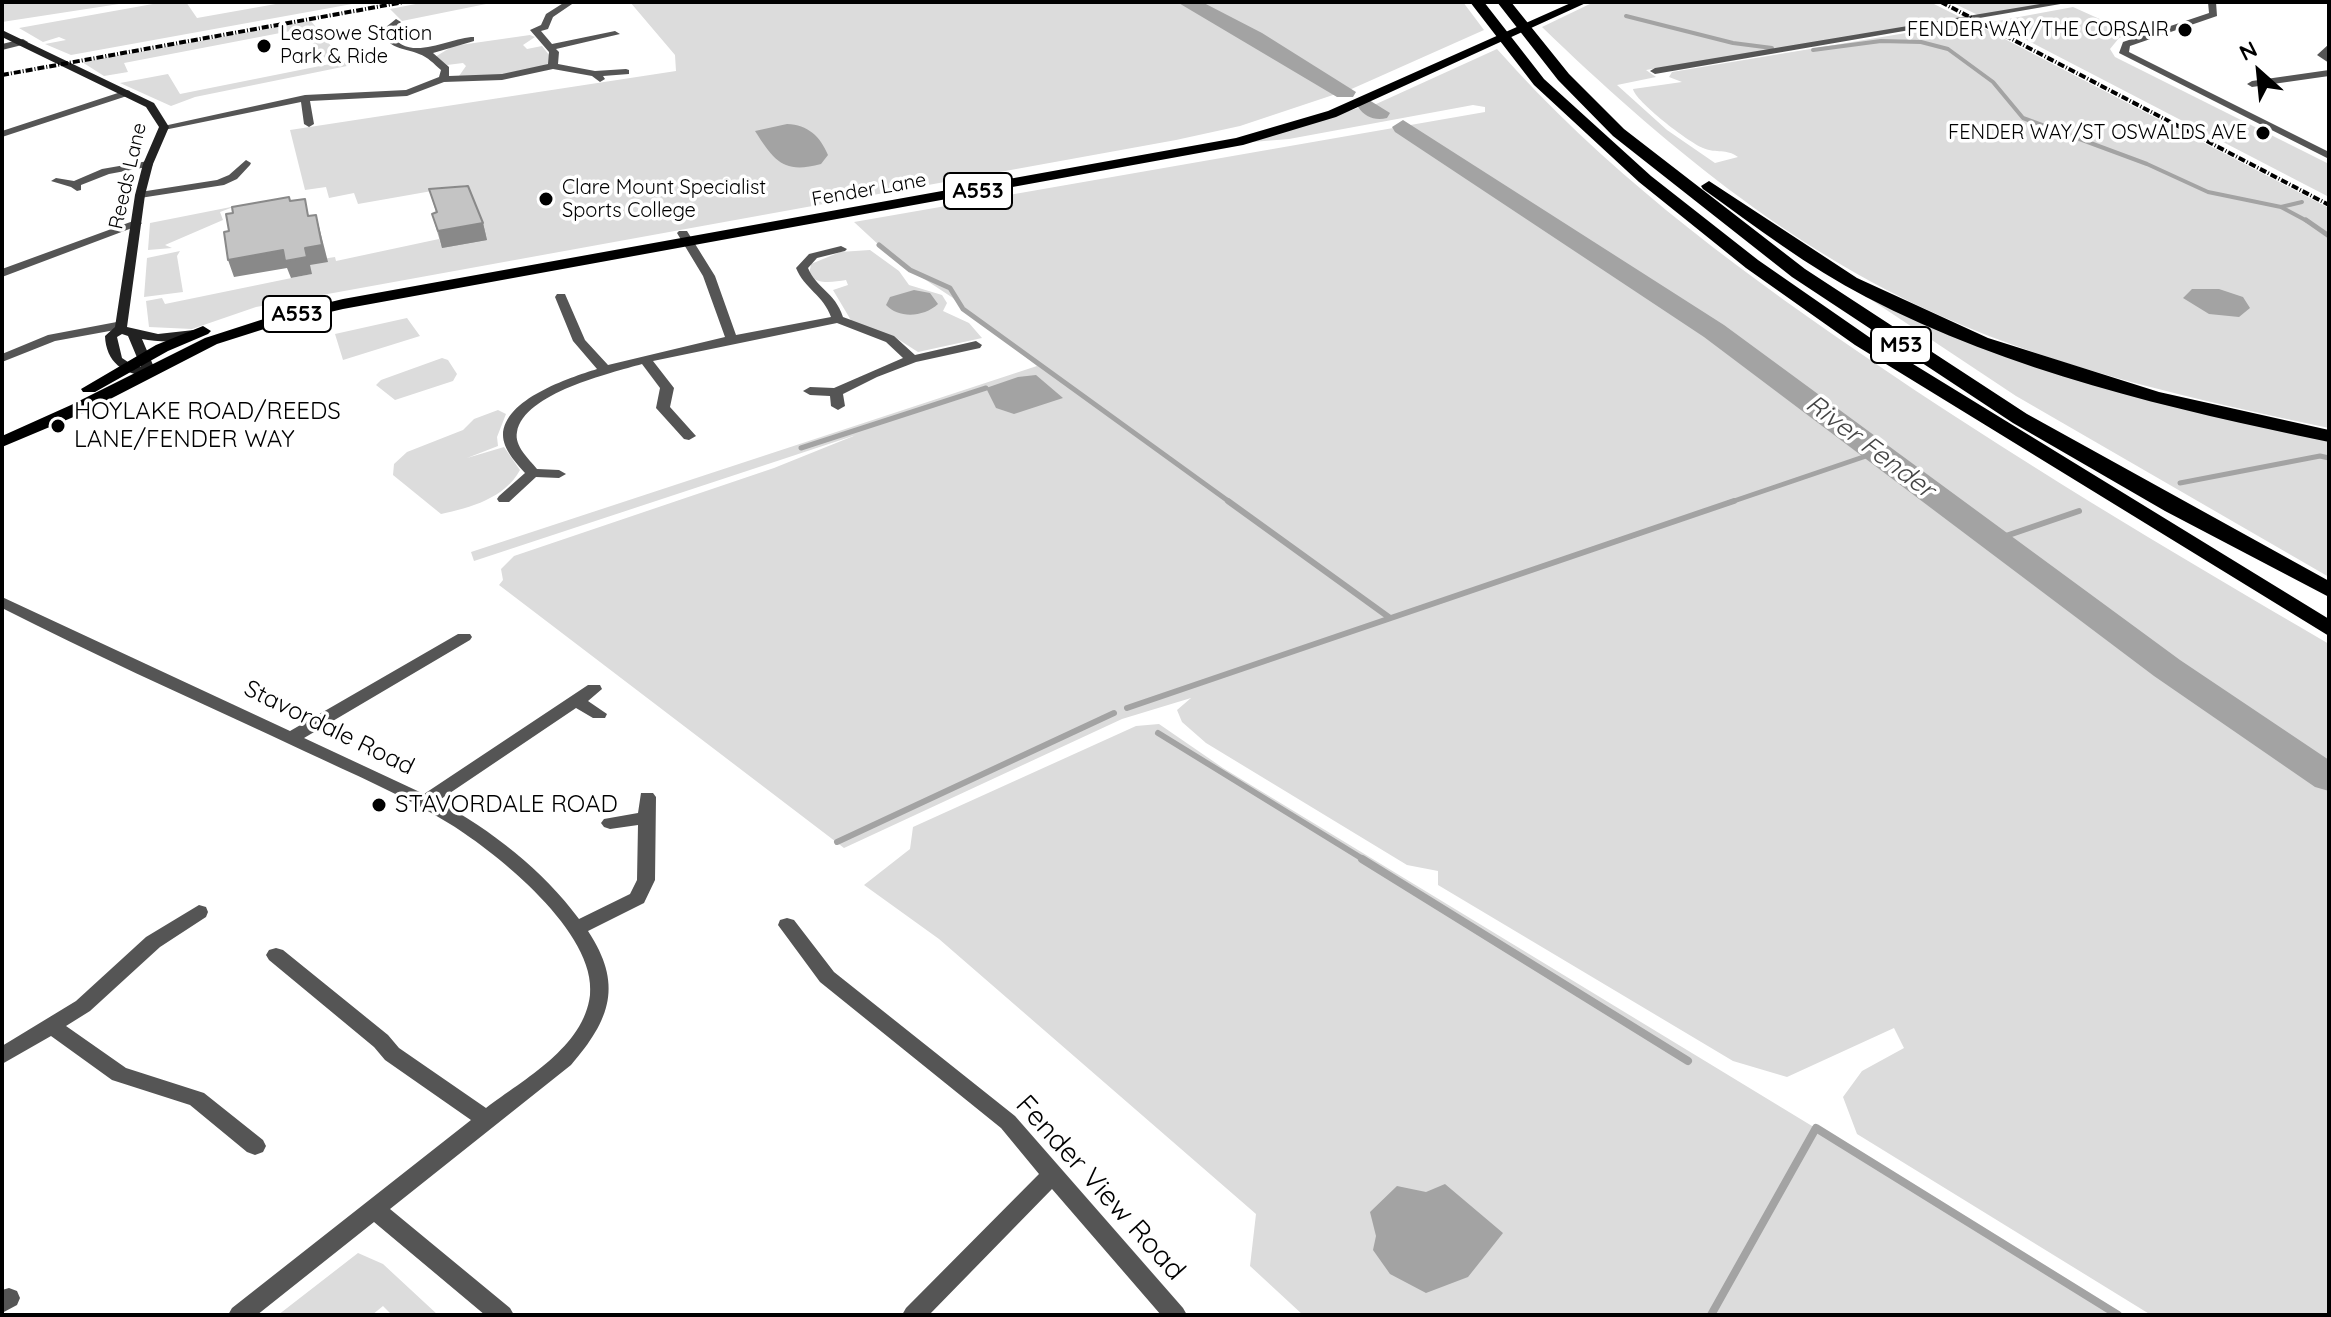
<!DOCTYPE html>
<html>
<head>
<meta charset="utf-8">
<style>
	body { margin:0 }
	#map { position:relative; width:2331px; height:1317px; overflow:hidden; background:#fff; font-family:Quicksand,sans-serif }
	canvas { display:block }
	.frame { position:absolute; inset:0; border:4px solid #000; pointer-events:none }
	.north { position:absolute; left:2219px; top:32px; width:80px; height:80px; -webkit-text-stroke:6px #fff; paint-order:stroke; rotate:333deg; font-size:22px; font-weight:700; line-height:32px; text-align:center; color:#000 }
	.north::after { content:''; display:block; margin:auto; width:28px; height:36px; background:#000; clip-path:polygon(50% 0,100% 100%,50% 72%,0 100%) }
</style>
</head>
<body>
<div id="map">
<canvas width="2331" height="1317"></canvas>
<div class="frame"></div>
<div class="north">N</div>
</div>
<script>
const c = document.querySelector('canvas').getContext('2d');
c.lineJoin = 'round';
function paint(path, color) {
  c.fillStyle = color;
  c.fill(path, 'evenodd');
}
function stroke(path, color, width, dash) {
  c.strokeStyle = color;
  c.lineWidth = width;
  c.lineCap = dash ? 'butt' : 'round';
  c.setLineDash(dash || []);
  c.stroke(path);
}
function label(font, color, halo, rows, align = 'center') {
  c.font = font + ' Quicksand,sans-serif';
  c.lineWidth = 7;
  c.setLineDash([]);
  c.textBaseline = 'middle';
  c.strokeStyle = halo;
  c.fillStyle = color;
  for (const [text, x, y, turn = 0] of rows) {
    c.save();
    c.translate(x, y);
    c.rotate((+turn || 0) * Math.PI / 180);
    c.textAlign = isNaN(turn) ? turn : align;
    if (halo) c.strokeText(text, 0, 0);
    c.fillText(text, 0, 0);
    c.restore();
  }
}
const green = new Path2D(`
	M 72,2 L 132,2 L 2,22 L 2,3 Z
	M 164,2 L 186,2 L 197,18 L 287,2 L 363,2 L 71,55 L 45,44 L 66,40 L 59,37 L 43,42 L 19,28 Z
	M 426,2 L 564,2 L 491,3 L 402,21 L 390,9 Z
	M 630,2 L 1182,2 L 1259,43 L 1339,93 L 1240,126 L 1176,140 L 256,307 L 192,329 L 149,327 L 146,301 L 162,298 L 165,304 L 311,274 L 309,261 L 335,257 L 336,261 L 439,239 L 442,248 L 487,239 L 466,185 L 358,204 L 354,193 L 329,198 L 326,187 L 305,190 L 290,130 L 676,71 L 675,55 Z
	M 1193,2 L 1463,2 L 1484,30 L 1347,91 L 1241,25 Z
	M 1594,2 L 1930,2 L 1962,18 L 1646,70 L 1656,77 L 1617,85 L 1667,130 L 1715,163 L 1738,157 C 1726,148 1717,154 1703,148 C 1688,142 1635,101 1633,89 L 1682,82 L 1669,77 L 1672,72 L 1960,24 L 1976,24 L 2329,208 L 2329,428 C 2198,400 2064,371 1941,316 C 1789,249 1660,141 1542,27 Z
	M 1951,2 L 2059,2 L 1978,15 Z
	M 2073,7 L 2133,34 L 2119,38 L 2110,49 L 2115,57 L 2329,164 L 2329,197 L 1992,22 Z
	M 311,21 L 347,66 L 195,97 L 171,106 L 120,83 L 168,74 L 180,94 L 330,64 L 301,29 L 124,63 L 128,72 L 104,76 L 82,62 Z
	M 530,35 L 535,37 L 523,45 L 527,49 L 542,46 L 553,60 C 532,78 487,78 459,76 L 466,66 L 463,63 L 447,65 L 435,57 L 453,46 Z
	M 1497,49 C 1601,167 1727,262 1857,351 C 2010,456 2168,550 2329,644 L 2329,776 L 2161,662 L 1773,369 L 1407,127 L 1401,128 L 1650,290 L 2113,627 L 2159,665 L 2329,781 L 2329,1315 L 2151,1315 L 1857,1134 L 1843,1097 L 1862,1071 L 1904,1048 L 1894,1028 L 1787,1077 L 1733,1061 L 1438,885 L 1438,871 L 1407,865 L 1206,743 L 1182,722 L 1177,710 L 1191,698 L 1122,719 L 844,848 L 499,585 L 503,580 L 501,569 L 514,556 L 774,468 L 856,435 L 474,561 L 471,552 L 1037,366 L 953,298 L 894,259 L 854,222 L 1485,112 L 1485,107 L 1473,105 L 1289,139 L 1252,142 L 1358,108 L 1363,110 Z
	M 236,206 L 220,212 L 223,220 L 165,245 L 172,248 L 148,250 L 150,223 Z
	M 870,250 L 899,271 L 909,285 L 942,295 L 947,303 L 943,311 L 969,323 L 982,338 L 918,352 L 893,336 L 852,322 L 833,290 L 848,285 L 846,280 C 833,282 818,285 809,275 L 811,264 L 840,252 Z
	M 180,251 L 177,256 L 183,292 L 144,297 L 147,258 Z
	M 1870,299 L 1961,339 L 2329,442 L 2329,577 L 2016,396 Z
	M 407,318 L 420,336 L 343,360 L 335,334 Z
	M 442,358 L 448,360 L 457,374 L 453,381 L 395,400 L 376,385 L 381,380 Z
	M 498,410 L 506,414 L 497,437 L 498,446 L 467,458 L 504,447 L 520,470 C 505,498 470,508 441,514 L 393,475 L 394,464 L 407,452 L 463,430 L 474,419 Z
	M 1159,724 L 1223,768 L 2123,1315 L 1303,1315 L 1250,1266 L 1256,1214 L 939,939 L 864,885 L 910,849 L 913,827 L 1136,726 Z
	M 358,1253 L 383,1264 L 438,1315 L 392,1315 L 383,1306 L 372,1315 L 278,1315 Z`);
const water = new Path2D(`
	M 787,124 C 808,125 820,136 828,155 L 821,164 C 784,174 775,162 755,131 Z
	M 2192,289 L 2219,289 L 2243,297 L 2250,308 L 2239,317 L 2209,314 L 2183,298 Z
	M 914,290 L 930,293 L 938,304 C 924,317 899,319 886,305 L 890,297 Z
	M 1036,375 L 1063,398 L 1014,414 L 996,408 L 986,388 L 1018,377 Z
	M 1445,1184 L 1503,1233 L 1468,1277 L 1426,1293 L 1390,1274 L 1373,1250 L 1376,1236 L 1370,1212 L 1397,1186 L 1426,1192 Z`);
const streamFar3 = new Path2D(`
	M 1626,16 L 1733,43 L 1772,48
	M 1813,50 L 1881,41 L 1921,42 L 1948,49 L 1993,82 L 2023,118 L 2147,164 L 2208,192 L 2281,207 L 2309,222
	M 2281,207 L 2302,202`);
const streamFar2 = new Path2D(`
	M 2306,220 L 2329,236
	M 879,245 L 910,270 L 950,288 L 963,309 L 1231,503
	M 801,448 L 986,388
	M 2180,483 L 2320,456 L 2329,458
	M 1728,503 L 1875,453`);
const streamFar1 = new Path2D(`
	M 1228,501 L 1390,618
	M 1997,539 L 2079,511
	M 1127,708 L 1734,501
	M 1158,733 L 1366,861
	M 837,842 L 1114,713`);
const stream = new Path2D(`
	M 1362,859 L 1688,1061
	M 1711,1315 L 1816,1128 L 2118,1315`);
const river = new Path2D(`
	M 1177,2 L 1202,2 L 1262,33 L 1356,92 L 1353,97 L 1337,97 Z
	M 1369,100 L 1390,113 L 1387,118 C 1375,121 1365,117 1358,107 L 1361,102 Z
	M 1403,120 L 1724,325 L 2180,660 L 2329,760 L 2329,791 L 2315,787 L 2154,676 L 1704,337 L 1395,132 L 1392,127 Z`);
const street = new Path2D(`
	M 565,2 L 575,2 L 553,17 L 548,29 L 541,31 L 552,44 L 615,31 L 620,34 L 556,49 L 559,52 L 558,64 L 595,71 L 626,69 L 629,70 L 629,74 L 603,76 L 605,79 L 600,82 L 592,76 L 553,69 L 502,80 L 444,82 L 407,96 L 310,101 L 314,124 L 309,127 L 304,124 L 301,102 L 164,130 L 159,127 L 305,95 L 406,90 L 439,77 L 441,70 C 434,64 428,57 419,54 C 403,47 389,50 381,31 L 396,19 L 401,22 L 391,32 C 406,65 450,37 474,37 L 474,41 L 433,53 L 449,67 L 449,76 L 502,74 L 548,64 L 549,52 L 530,30 L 541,25 L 546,14 Z
	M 2052,2 L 2072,2 L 1655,74 L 1650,71 L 1655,68 Z
	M 2208,2 L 2216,2 L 2217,16 L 2130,46 L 2129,52 L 2329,152 L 2329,159 L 2119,53 L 2123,42 L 2209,13 Z
	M 23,39 L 28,42 L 26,44 L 2,50 L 2,44 Z
	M 2329,44 L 2329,63 L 2317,55 Z
	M 2329,70 L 2329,76 L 2252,87 L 2247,84 L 2252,81 Z
	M 127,90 L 130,91 L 130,95 L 2,137 L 2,131 Z
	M 246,160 L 251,163 L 250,165 L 237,179 L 224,185 L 140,198 L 135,195 L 140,192 L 217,180 L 229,175 Z
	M 148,161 L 153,164 L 152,166 L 109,174 L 81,185 L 81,190 L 77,191 L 71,187 L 51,181 L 56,178 L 74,181 L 102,169 Z
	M 136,220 L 142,223 L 140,225 L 2,277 L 2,269 Z
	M 679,231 L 687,231 L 715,276 L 736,335 L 831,317 C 824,296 804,288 796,268 L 809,254 L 841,246 L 847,249 L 845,251 L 817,258 L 808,268 C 816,288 835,292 843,317 L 894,336 L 915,355 L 976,341 L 982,345 L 980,348 L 916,362 L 877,377 L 843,394 L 845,406 L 838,410 L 831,406 L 830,396 L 810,395 L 803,391 L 810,387 L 834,388 L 903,358 L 886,342 L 837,323 L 653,361 L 674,388 L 670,407 L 696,436 L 689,440 L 684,439 L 656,408 L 660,388 L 642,364 C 611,373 524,393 517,432 C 514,446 529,459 537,469 L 559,470 L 566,474 L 559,478 L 536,477 L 509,502 L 499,502 L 497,499 L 499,496 L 525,473 C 516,463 503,449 503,435 C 504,399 569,378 597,369 L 573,341 L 555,297 L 557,294 L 565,294 L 585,340 L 608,365 L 725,337 L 703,276 L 677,233 Z
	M 122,321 L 126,322 L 126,328 L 55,341 L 2,362 L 2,354 L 48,335 Z
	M 2,597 L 290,731 L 458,634 L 470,634 L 472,637 L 470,640 L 304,738 L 424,794 L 588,685 L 600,685 L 602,689 L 588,701 L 607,714 L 605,718 L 593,718 L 576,708 L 438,801 C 491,830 543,870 579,919 L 630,894 L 637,880 L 638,825 L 610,829 L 604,827 L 601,823 L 604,819 L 638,813 L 641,793 L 653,793 L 656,797 L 655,880 L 644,903 L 588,931 C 623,984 611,1019 571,1065 L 390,1209 L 510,1308 L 514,1315 L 485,1315 L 374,1222 L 257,1315 L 228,1315 L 232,1308 L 471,1120 L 385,1060 L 374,1047 L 269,960 L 266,955 L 269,950 L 276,948 L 283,950 L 388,1035 L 399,1048 L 486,1108 C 524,1079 584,1047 590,995 C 597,933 497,853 450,824 C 405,796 353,774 304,751 C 215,709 124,669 36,625 L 2,608 Z
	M 199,905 L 206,907 L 208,912 L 206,917 L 160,947 L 90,1011 L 66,1026 L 126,1068 L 204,1093 L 263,1140 L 266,1146 L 263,1152 L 255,1155 L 247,1152 L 190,1105 L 112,1080 L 51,1036 L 2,1064 L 2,1046 L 76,1001 L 146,937 Z
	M 787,918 L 794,920 L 834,972 L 1015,1116 L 1183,1308 L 1187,1315 L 1161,1315 L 1052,1189 L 929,1315 L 902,1315 L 906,1308 L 1039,1174 L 1001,1128 L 820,982 L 778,925 L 780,920 Z
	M 9,1288 L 17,1291 L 20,1298 L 17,1305 L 2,1313 L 2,1290 Z`);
const secondary = new Path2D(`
	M 2,30 L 154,103 L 169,127 L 153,164 L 145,195 L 127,327 L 158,334 L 194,330 L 200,334 C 186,344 159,342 142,339 L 156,372 L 155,375 C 127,378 106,364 105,336 L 115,327 L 135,195 L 143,164 L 159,127 L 146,107 L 2,37 ZM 122,334 L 128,336 L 141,367 L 131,364 L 122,358 L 117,337 Z`);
const primary = new Path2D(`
	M 1573,2 L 1588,2 L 1336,117 L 1243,145 L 343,309 L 283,323 L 217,344 L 83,413 L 2,447 L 2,436 L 71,405 L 205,338 L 273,316 L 343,299 L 1236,138 L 1328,111 Z
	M 203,326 L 211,331 L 208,334 L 168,351 L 95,392 L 83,392 L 81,389 L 156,345 Z`);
const highway = new Path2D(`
	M 1470,2 L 1484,2 L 1544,79 L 1651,176 L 1758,260 L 1869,337 L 2329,619 L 2329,636 L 1855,345 L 1746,268 L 1639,182 L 1534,85 Z
	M 1497,2 L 1511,2 L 1569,74 L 1624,129 L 1805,269 L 2027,414 L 2329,581 L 2329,597 L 2165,511 L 2013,423 L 1792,277 L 1613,136 L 1558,80 Z
	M 1709,181 L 1857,278 L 1988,338 L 2159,392 L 2329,430 L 2329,442 C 2170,409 2011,372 1866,297 C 1808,267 1756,227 1703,189 L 1701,186 Z`);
const rail = new Path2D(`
	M 1941,2 L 2329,205
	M 2,75 L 404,2`);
const wall = new Path2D(`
	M 429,189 L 483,223 L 487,240 L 442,248 L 432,214 L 436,212 Z`);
const shadedWall = new Path2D(`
	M 316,215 L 328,262 L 310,265 L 312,274 L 291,278 L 287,268 L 234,277 L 228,260 L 283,250 L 305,248 Z
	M 483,223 L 487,240 L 442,248 L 438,231 Z`);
const building = new Path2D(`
	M 468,186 L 483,223 L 438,231 L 432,214 L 437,212 L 429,189 Z
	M 289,197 L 290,201 L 305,199 L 308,216 L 316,215 L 322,245 L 305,248 L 307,257 L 285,261 L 283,250 L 228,260 L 224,232 L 229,231 L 226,214 L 233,213 L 232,207 Z`);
const markers = [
	[2185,30,8,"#000"],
	[264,46,8,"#000"],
	[2263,133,8,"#000"],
	[546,199,8,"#000"],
	[58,426,8,"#000"],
	[379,805,8,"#000"]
];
const farPoinames = [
	["FENDER WAY/THE CORSAIR",2169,30],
	["Leasowe Station",280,34,"left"],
	["Park & Ride",280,57,"left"],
	["FENDER WAY/ST OSWALDS AVE",2247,133],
	["Clare Mount Specialist",562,188,"left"],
	["Sports College",562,211,"left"]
];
const farStreetnames = [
	["Reeds Lane",128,176,-77],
	["Fender Lane",869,190,-10]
];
const shields = [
	[978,191,68],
	[297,314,68],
	[1901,345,60]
];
const shieldNames = [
	["A553",978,191],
	["A553",297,314],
	["M53",1901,345]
];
const poiNames = [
	["HOYLAKE ROAD/REEDS",74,412],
	["LANE/FENDER WAY",74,440],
	["STAVORDALE ROAD",395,805]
];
const streetNames = [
	["Stavordale Road",329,728,26]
];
const waterNames = [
	["River Fender",1870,447,37]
];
const nearStreetnames = [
	["Fender View Road",1100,1188,48]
];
paint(green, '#dcdcdc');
paint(water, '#a3a3a3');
stroke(streamFar3, '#a3a3a3', 4);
stroke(streamFar2, '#a3a3a3', 5);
stroke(streamFar1, '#a3a3a3', 6);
stroke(stream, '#a3a3a3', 8);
paint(river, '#a3a3a3');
paint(street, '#555');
paint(secondary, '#222');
paint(primary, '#000');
paint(highway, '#000');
stroke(rail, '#000', 4, [7, 2, 1, 2]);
paint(wall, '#a9a9a9');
paint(shadedWall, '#898989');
paint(building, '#c4c4c4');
stroke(building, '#898989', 2);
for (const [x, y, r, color] of markers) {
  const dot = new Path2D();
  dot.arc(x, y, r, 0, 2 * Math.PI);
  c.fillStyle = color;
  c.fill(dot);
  stroke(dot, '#fff', 3);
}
label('20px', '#000', '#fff', farPoinames, 'right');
label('20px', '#000', '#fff', farStreetnames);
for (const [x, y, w] of shields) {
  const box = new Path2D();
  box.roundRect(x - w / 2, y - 18, w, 36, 6);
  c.fillStyle = '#fff';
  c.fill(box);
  stroke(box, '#000', 2);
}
label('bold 22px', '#000', null, shieldNames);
label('24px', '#000', '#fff', poiNames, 'left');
label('24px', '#000', '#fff', streetNames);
label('italic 26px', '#444', '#fff', waterNames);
label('28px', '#000', '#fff', nearStreetnames);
</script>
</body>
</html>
